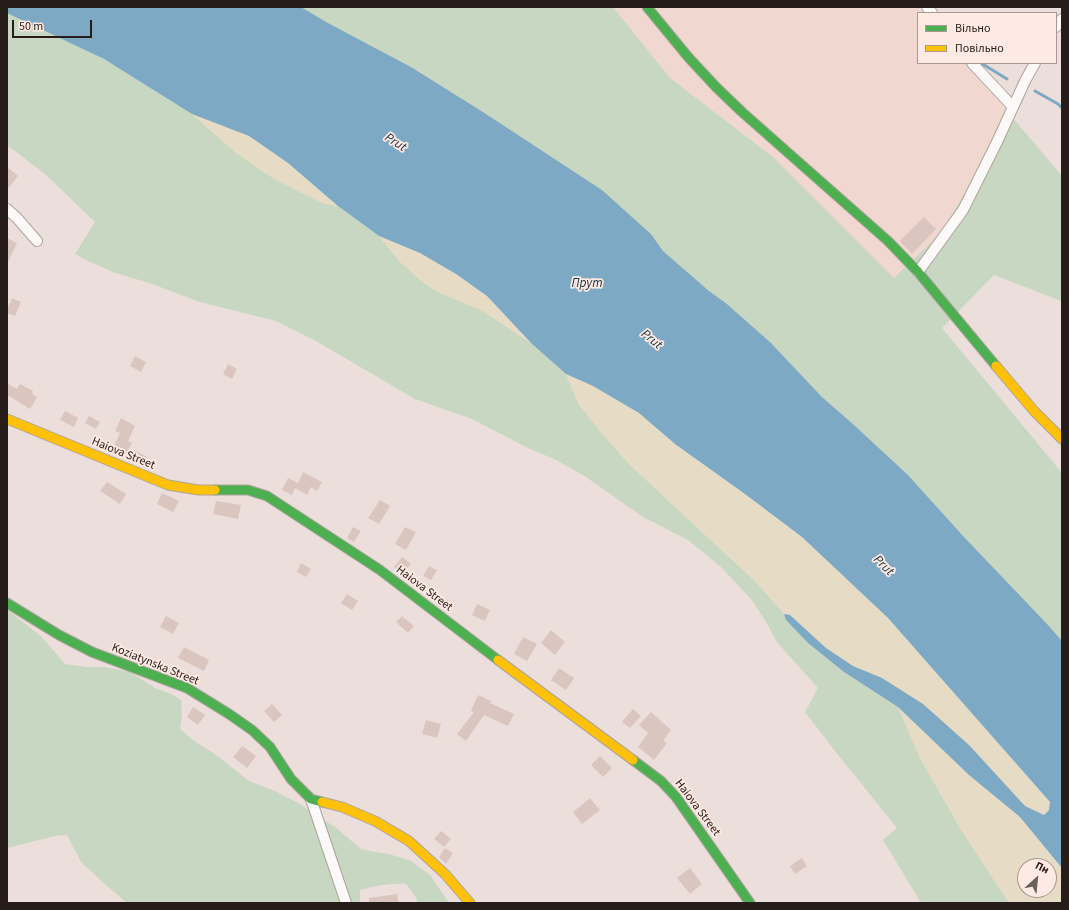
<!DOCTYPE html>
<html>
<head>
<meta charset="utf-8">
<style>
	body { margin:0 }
	#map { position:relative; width:1069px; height:910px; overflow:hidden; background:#ecdeda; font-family:"Source Sans 3",sans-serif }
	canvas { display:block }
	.frame { position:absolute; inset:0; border:8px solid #261d1a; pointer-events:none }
	.legend { position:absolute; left:917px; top:12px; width:140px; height:52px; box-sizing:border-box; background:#feeae2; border:1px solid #a89892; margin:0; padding:5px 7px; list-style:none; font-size:12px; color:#261d1a }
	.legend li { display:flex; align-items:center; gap:8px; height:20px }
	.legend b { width:20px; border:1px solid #a89892 }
	.north { position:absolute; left:1017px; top:858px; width:40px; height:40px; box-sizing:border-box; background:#feeae2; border:1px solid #a89892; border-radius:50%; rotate:27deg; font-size:11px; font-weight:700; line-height:16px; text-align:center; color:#261d1a }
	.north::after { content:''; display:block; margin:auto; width:14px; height:18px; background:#6b615d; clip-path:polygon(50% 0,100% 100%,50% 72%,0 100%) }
	.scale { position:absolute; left:12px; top:20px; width:80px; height:18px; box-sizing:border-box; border:2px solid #261d1a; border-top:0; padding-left:5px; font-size:12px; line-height:14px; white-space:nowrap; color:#261d1a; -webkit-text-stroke:3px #feeae2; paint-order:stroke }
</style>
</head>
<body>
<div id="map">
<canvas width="1069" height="910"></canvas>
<div class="frame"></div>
<ul class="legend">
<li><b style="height:5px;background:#4caf50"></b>Вільно</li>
<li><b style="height:5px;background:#ffc107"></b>Повільно</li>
</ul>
<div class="north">Пн</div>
<div class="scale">50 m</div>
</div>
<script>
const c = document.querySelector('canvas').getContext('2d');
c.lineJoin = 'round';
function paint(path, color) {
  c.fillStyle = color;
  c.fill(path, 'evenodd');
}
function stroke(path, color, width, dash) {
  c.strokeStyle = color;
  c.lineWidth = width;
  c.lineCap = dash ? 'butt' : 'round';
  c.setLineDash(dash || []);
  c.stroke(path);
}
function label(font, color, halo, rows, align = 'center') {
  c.font = font + ' "Source Sans 3",sans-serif';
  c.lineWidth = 3.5;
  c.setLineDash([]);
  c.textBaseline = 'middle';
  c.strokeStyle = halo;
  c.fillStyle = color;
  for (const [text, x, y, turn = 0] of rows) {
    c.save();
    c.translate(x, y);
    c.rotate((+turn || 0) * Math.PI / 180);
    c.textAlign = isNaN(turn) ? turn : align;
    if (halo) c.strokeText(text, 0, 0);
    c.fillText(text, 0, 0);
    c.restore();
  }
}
const built = new Path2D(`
	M 613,7 L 919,7 L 923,13 L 918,13 L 918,63 L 966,63 L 1012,117 L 940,234 L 894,278 L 773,157 L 670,78 Z`);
const green = new Path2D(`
	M 301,7 L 613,7 L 670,78 L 773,157 L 894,278 L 940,234 L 1012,117 L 1062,176 L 1062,301 L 1056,299 L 994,275 L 942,328 L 1062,473 L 1062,641 L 1049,626 L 964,537 L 908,475 L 854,425 L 822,397 L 771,343 L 727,304 L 709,291 L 663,251 L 651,234 L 602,190 L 483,112 L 411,67 L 328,23 Z
	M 7,12 L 104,59 L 192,114 L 235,152 L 268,175 L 296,190 L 323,203 L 338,206 L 379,236 L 400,262 L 464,302 L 483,311 L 532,344 L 566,374 L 579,405 L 629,464 L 757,583 L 784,614 L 786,620 L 808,643 L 844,672 L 898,707 L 920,758 L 960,828 L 1009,903 L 921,903 L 883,840 L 897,828 L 835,751 L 805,712 L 818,688 L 776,641 L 768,625 L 751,599 L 721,567 L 688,540 L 643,517 L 586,477 L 556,460 L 528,448 L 472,419 L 415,399 L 316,341 L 276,321 L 200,302 L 152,284 L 113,272 L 88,261 L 75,254 L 95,222 L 45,174 L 7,145 Z
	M 7,610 L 41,636 L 52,649 L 65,664 L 87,667 L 104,667 L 130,672 L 155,688 L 171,694 L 181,700 L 182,715 L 180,729 L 197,743 L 215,754 L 249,781 L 275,791 L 300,804 L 311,812 L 335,827 L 361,849 L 374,852 L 389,854 L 411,861 L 430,875 L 449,903 L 418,903 L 415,896 L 406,884 C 390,883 376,886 360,890 L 360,903 L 127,903 L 107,886 L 81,862 L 67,835 L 55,836 L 7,848 Z`);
const sand = new Path2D(`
	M 192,114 L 249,136 L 288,163 L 338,206 L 323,203 L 296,190 L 268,175 L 235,152 Z
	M 379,236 L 420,253 L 456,274 L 487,296 L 532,344 L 483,311 L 437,292 L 421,281 L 400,262 Z
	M 566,374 L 593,386 L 639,413 L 675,444 L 745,494 L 802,537 L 888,618 L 1050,802 L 1049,810 L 1044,815 L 1025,806 L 969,745 L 882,678 L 853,666 L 826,648 L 790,615 L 784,614 L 757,583 L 629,464 L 603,435 L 579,405 Z
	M 898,707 L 969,774 L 1020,817 L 1062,868 L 1062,903 L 1009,903 L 960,828 L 920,758 ZM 1025,866 L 1049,866 L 1049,890 L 1025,890 Z`);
const water = new Path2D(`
	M 7,7 L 301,7 L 328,23 L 411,67 L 483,112 L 602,190 L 651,234 L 663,251 L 709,291 L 727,304 L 771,343 L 822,397 L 854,425 L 908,475 L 964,537 L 1049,626 L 1062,641 L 1062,868 L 1020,817 L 969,775 L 898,707 L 844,672 L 808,643 L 786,620 L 784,614 L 790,615 L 826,648 L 853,666 L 882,678 L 923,704 L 969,745 L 1025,806 L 1044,815 L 1049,810 L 1050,802 L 888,618 L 802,537 L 745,494 L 675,444 L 639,413 L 593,386 L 566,374 L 532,344 L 487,296 L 456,274 L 420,253 L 379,236 L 338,206 L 288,163 L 249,136 L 192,114 L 104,59 L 7,13 Z`);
const stream = new Path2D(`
	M 981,63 L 1007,79
	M 1035,91 L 1058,104 L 1062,108`);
const building = new Path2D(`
	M 7,167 L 18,176 L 7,190 Z
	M 924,217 L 936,229 L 912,254 L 900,241 Z
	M 7,238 L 17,243 L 7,264 Z
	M 12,298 L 21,302 L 15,316 L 7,313 L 7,310 Z
	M 135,356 L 146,362 L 141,372 L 130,366 Z
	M 228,364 L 237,369 L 232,379 L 223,374 Z
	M 7,383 L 17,389 L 20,384 L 33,391 L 32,394 L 37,397 L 30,409 L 7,395 Z
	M 65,411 L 78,418 L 74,427 L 60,420 Z
	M 89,416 L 100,422 L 96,429 L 85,423 Z
	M 121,418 L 135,426 L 128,441 L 132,443 L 126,454 L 113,448 L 120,433 L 115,431 Z
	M 134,450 L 147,457 L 143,465 L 129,460 Z
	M 303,472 L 322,482 L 317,491 L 311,487 L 307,495 L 295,488 L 292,495 L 282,490 L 288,478 L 298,483 Z
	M 107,482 L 126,494 L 120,504 L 100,491 Z
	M 162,493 L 179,501 L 173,512 L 157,504 Z
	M 380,500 L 390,506 L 379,524 L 368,518 Z
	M 216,501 L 241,505 L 238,519 L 213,514 Z
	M 353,527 L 361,531 L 354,542 L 347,538 Z
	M 405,527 L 416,532 L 406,550 L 395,544 Z
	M 402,557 L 411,564 L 402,574 L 394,567 Z
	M 301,563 L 311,569 L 306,577 L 297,572 Z
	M 429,566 L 437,570 L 431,580 L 423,576 Z
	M 347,594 L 358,601 L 352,610 L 341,603 Z
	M 477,604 L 490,610 L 485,621 L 472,615 Z
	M 166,616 L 179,623 L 173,634 L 160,627 Z
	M 402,616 L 414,626 L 408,633 L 396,622 Z
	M 551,630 L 565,642 L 555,655 L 541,643 Z
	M 523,637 L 537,644 L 527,661 L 514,654 Z
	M 184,647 L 209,660 L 204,671 L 178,658 Z
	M 559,668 L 574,678 L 566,690 L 551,680 Z
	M 478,695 L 491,701 L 490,703 L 514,714 L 508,726 L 484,715 L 466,741 L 457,734 L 474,712 L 471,711 Z
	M 272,704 L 282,715 L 274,722 L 264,711 Z
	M 193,707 L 205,715 L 198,725 L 187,717 Z
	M 633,709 L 641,716 L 630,728 L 622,722 Z
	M 651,712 L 671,730 L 663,741 L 667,743 L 654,760 L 638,747 L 648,733 L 639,725 Z
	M 426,720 L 441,724 L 437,738 L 422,734 Z
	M 242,746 L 256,756 L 247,768 L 233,757 Z
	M 600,756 L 612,768 L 603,777 L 591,765 Z
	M 590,798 L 600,810 L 582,824 L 573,812 Z
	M 441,831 L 451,839 L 444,847 L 434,839 Z
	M 445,848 L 453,853 L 446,864 L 439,857 Z
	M 802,858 L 807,866 L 795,874 L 790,866 Z
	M 690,868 L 702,884 L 690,894 L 677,878 Z
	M 397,894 L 399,903 L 369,903 L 369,898 Z`);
const street = new Path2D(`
	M 927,7 L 932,13
	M 1056,27 L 1062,19
	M 972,63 L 1013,107
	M 7,209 L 17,218 L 37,241
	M 918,272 L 963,210 L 997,142 L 1026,79 L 1035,63
	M 311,799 L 346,903`);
const fast = new Path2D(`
	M 647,7 L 689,58 L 716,87 L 742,112 L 888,241 L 918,272 L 996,366
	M 215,490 L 248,490 L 267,496 L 380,570 L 498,660
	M 7,603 L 59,635 L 92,652 L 187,688 L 229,714 L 252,730 L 270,747 L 291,779 L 311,799 L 322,802
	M 633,760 L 661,781 L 676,797 L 750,903`);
const slow = new Path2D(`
	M 996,366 L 1034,411 L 1062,439
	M 7,419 L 168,485 L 198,490 L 215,490
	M 498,660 L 633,760
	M 322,802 L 342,807 L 375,821 L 409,841 L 445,874 L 470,903`);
const streetNames = [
	["Haiova Street",123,454,22],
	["Haiova Street",424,589,37],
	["Koziatynska Street",155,665,22],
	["Haiova Street",697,808,53]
];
const waterNames = [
	["Prut",395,143,33],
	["Прут",587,284],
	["Prut",651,340,39],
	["Prut",883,566,45]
];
paint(built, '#f0d7cf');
paint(green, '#c8d7c1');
paint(sand, '#e6dbc5');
paint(water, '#7da9c4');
stroke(stream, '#7da9c4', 3);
paint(building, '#dac6bf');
stroke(street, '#ada3a0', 12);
stroke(fast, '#ada3a0', 11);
stroke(slow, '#ada3a0', 11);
stroke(street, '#fcfaf9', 10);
stroke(fast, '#4caf50', 9);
stroke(slow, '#ffc107', 9);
label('12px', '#261d1a', '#feeae2', streetNames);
label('italic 13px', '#133244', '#feeae2', waterNames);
</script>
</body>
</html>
